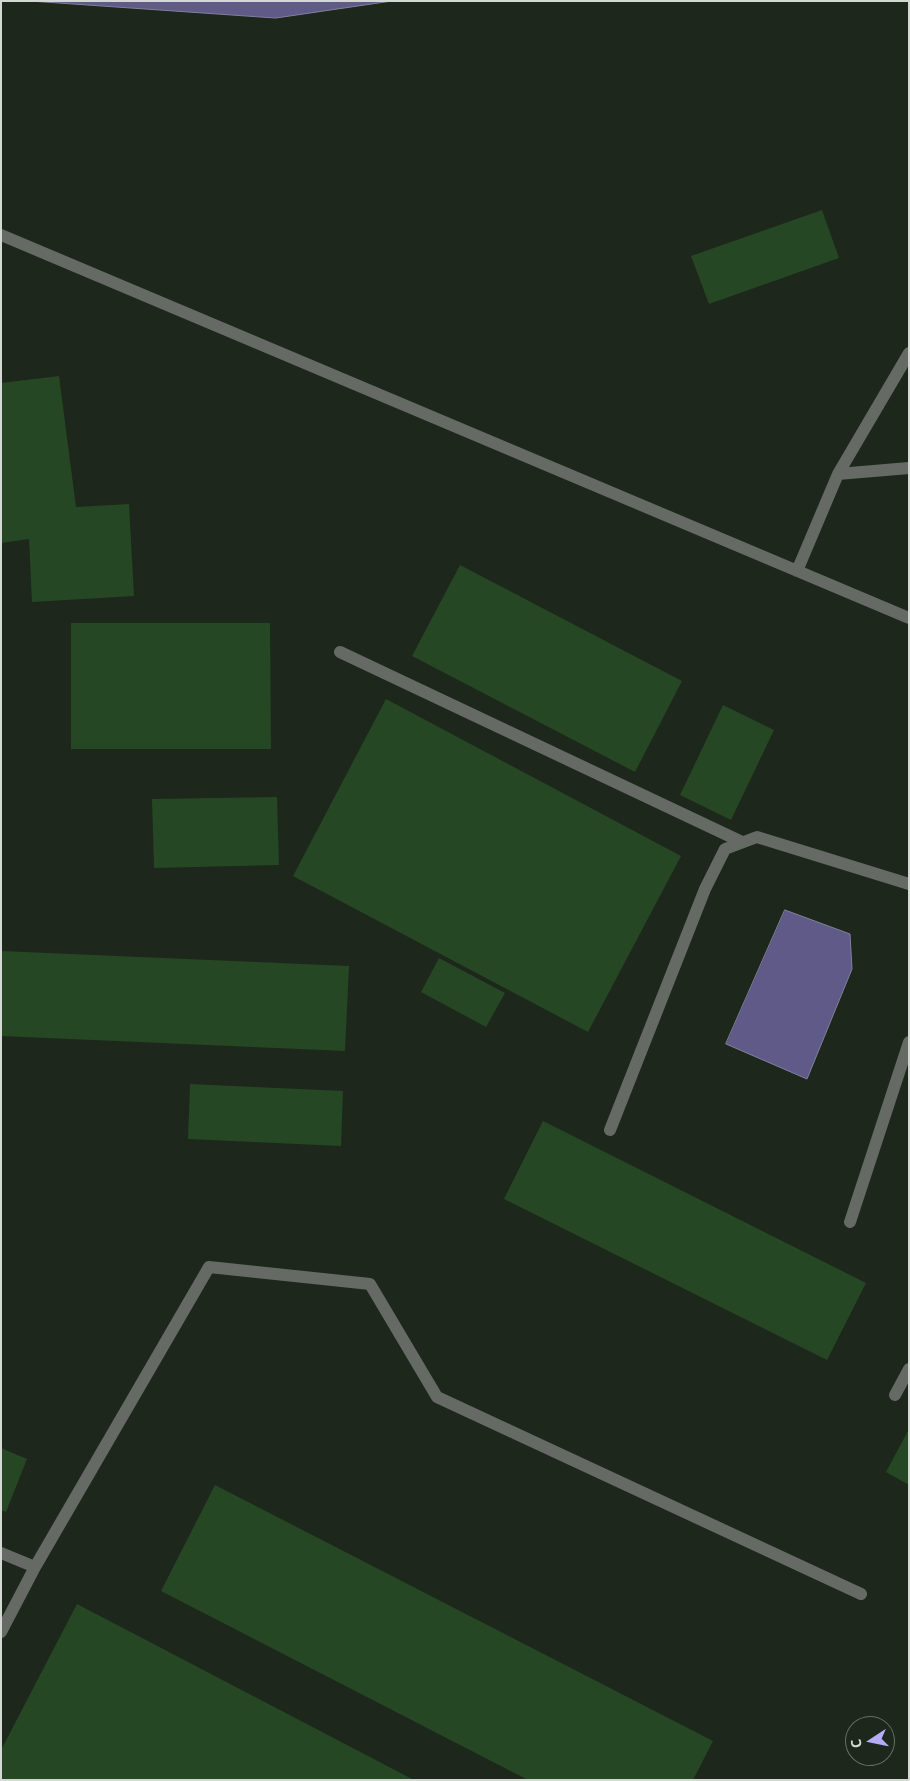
<!DOCTYPE html>
<html>
<head>
<meta charset="utf-8">
<style>
	body { margin:0 }
	#map { position:relative; width:910px; height:1781px; overflow:hidden; background:#1d271c; font-family:"Open Sans",sans-serif }
	canvas { display:block }
	.frame { position:absolute; inset:0; border:2px solid #d3d9d2; pointer-events:none }
	.north { position:absolute; left:845px; top:1716px; width:50px; height:50px; box-sizing:border-box; background:#1d271c; border:1px solid #666e65; border-radius:50%; rotate:259deg; font-size:14px; font-weight:700; line-height:20px; text-align:center; color:#d3d9d2 }
	.north::after { content:''; display:block; margin:auto; width:18px; height:22px; background:#b5acf8; clip-path:polygon(50% 0,100% 100%,50% 72%,0 100%) }
</style>
</head>
<body>
<div id="map">
<canvas width="910" height="1781"></canvas>
<div class="frame"></div>
<div class="north">С</div>
</div>
<script>
const c = document.querySelector('canvas').getContext('2d');
c.lineJoin = 'round';
function paint(path, color) {
  c.fillStyle = color;
  c.fill(path, 'evenodd');
}
function stroke(path, color, width, dash) {
  c.strokeStyle = color;
  c.lineWidth = width;
  c.lineCap = dash ? 'butt' : 'round';
  c.setLineDash(dash || []);
  c.stroke(path);
}
const water = new Path2D(`
	M 30,1 L 392,1 L 276,18 Z
	M 785,910 L 850,934 L 852,969 L 807,1079 L 726,1044 Z`);
const building = new Path2D(`
	M 822,210 L 839,258 L 709,304 L 691,256 Z
	M 59,376 L 76,507 L 129,504 L 134,596 L 32,602 L 29,539 L 1,543 L 1,383 Z
	M 460,565 L 682,681 L 635,772 L 412,656 Z
	M 71,623 L 270,623 L 271,749 L 71,749 Z
	M 386,699 L 681,856 L 588,1032 L 293,876 Z
	M 723,705 L 774,730 L 731,820 L 680,795 Z
	M 277,797 L 279,865 L 154,868 L 152,799 Z
	M 1,951 L 349,966 L 345,1051 L 1,1036 Z
	M 439,958 L 505,993 L 486,1027 L 421,992 Z
	M 190,1084 L 343,1091 L 341,1146 L 188,1139 Z
	M 543,1121 L 866,1283 L 827,1360 L 504,1199 Z
	M 909,1429 L 909,1485 L 886,1472 Z
	M 1,1448 L 27,1459 L 6,1512 L 1,1510 Z
	M 215,1485 L 713,1741 L 693,1780 L 528,1780 L 161,1591 Z
	M 77,1604 L 414,1780 L 1,1780 L 1,1750 Z`);
const minor = new Path2D(`
	M 1,235 L 909,618
	M 838,474 L 909,468
	M 797,571 L 838,474 L 909,353
	M 340,652 L 742,842
	M 610,1130 L 705,889 L 725,849 L 757,837 L 909,884
	M 850,1222 L 909,1042
	M 895,1395 L 909,1369
	M 1,1553 L 35,1567
	M 1,1632 L 35,1567 L 209,1267 L 370,1284 L 437,1397 L 861,1594`);
paint(water, '#5f5a87');
stroke(water, '#82809e', 1);
paint(building, '#264723');
stroke(minor, '#656a64', 12);
</script>
</body>
</html>
